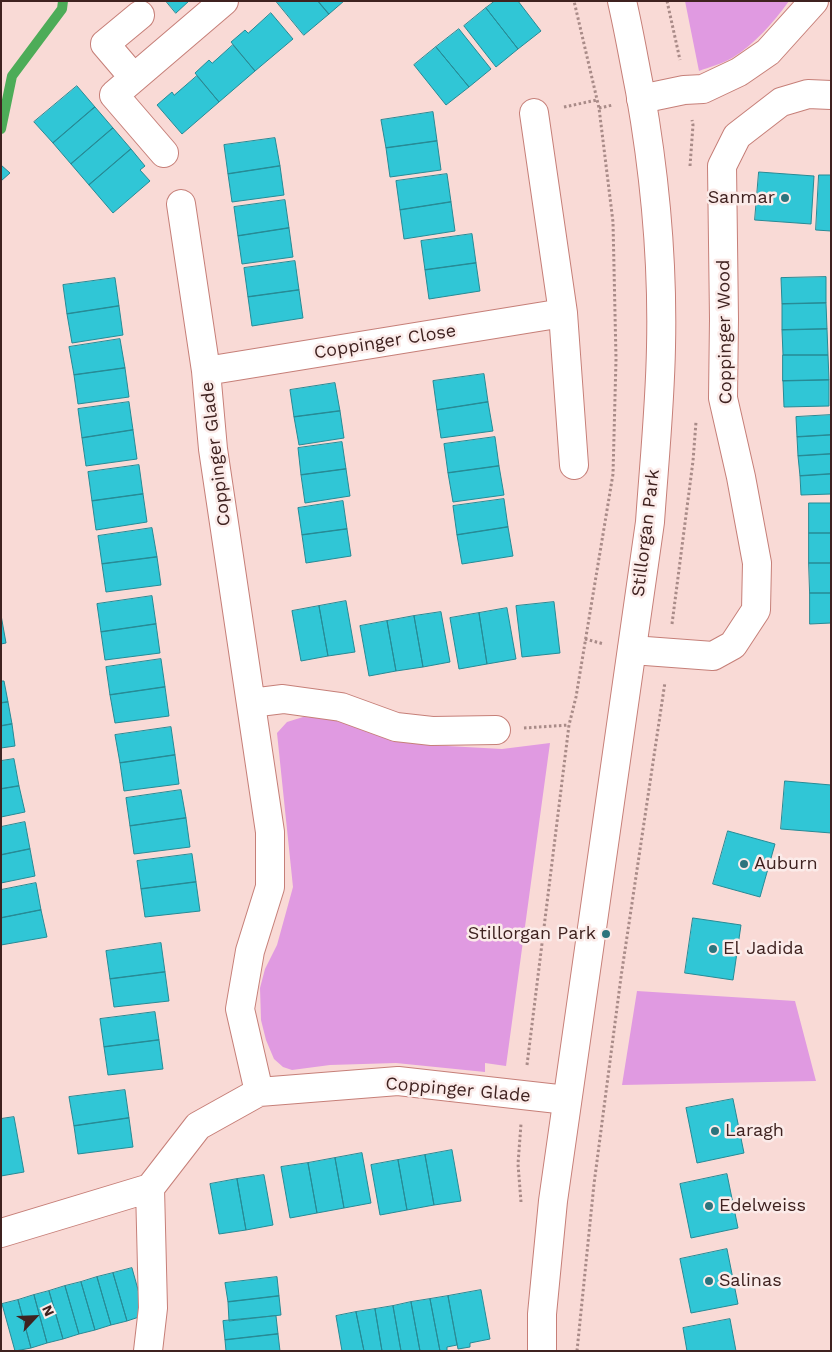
<!DOCTYPE html>
<html>
<head>
<meta charset="utf-8">
<style>
	body { margin:0 }
	#map { position:relative; width:832px; height:1352px; overflow:hidden; background:#f9dad6; font-family:"Work Sans",sans-serif }
	canvas { display:block }
	.frame { position:absolute; inset:0; border:2px solid #3f2220; pointer-events:none }
	.north { position:absolute; left:10px; top:1292px; width:50px; height:50px; -webkit-text-stroke:4px #fbebe9; paint-order:stroke; rotate:65deg; font-size:14px; font-weight:700; line-height:20px; text-align:center; color:#3f2220 }
	.north::after { content:''; display:block; margin:auto; width:18px; height:22px; background:#3f2220; clip-path:polygon(50% 0,100% 100%,50% 72%,0 100%) }
</style>
</head>
<body>
<div id="map">
<canvas width="832" height="1352"></canvas>
<div class="frame"></div>
<div class="north">N</div>
</div>
<script>
const c = document.querySelector('canvas').getContext('2d');
c.lineJoin = 'round';
function paint(path, color) {
  c.fillStyle = color;
  c.fill(path, 'evenodd');
}
function stroke(path, color, width, dash) {
  c.strokeStyle = color;
  c.lineWidth = width;
  c.lineCap = dash ? 'butt' : 'round';
  c.setLineDash(dash || []);
  c.stroke(path);
}
function label(font, color, halo, rows, align = 'center') {
  c.font = font + ' "Work Sans",sans-serif';
  c.lineWidth = 5;
  c.setLineDash([]);
  c.textBaseline = 'middle';
  c.strokeStyle = halo;
  c.fillStyle = color;
  for (const [text, x, y, turn = 0] of rows) {
    c.save();
    c.translate(x, y);
    c.rotate((+turn || 0) * Math.PI / 180);
    c.textAlign = isNaN(turn) ? turn : align;
    if (halo) c.strokeText(text, 0, 0);
    c.fillText(text, 0, 0);
    c.restore();
  }
}
const green = new Path2D(`
	M 685,1 L 789,1 C 773,23 755,44 732,58 C 722,64 709,67 699,71 Z
	M 303,717 L 332,718 L 369,732 L 429,745 L 502,749 L 550,743 L 506,1066 L 485,1063 L 485,1072 L 396,1063 L 330,1065 L 292,1070 L 283,1067 L 274,1059 L 266,1040 L 261,1020 L 260,988 L 265,969 L 277,945 L 293,887 L 277,733 L 287,722 Z
	M 637,991 L 795,1001 L 816,1081 L 622,1085 Z`);
const stream = new Path2D(`
	M 1,129 L 12,76 L 62,9 L 63,1`);
const building = new Path2D(`
	M 166,1 L 189,1 L 176,13 Z
	M 276,1 L 318,1 L 329,14 L 304,35 Z
	M 318,1 L 344,1 L 329,14 Z
	M 495,1 L 518,1 L 541,31 L 518,49 L 486,8 Z
	M 486,8 L 518,49 L 496,67 L 464,26 Z
	M 271,13 L 293,39 L 255,71 L 231,42 L 245,30 L 248,33 Z
	M 459,29 L 491,69 L 469,87 L 436,47 Z
	M 233,45 L 255,71 L 219,102 L 195,73 L 209,60 L 212,63 Z
	M 436,47 L 469,87 L 446,105 L 414,65 Z
	M 197,76 L 219,102 L 182,134 L 157,105 L 172,92 L 174,95 Z
	M 77,86 L 95,107 L 53,143 L 34,122 Z
	M 95,107 L 113,128 L 71,164 L 53,143 Z
	M 433,112 L 437,141 L 386,148 L 381,120 Z
	M 113,128 L 131,149 L 89,185 L 71,164 Z
	M 275,138 L 280,166 L 228,174 L 224,145 Z
	M 437,141 L 441,170 L 390,177 L 386,148 Z
	M 131,149 L 145,166 L 140,170 L 150,181 L 113,213 L 89,185 Z
	M 1,165 L 10,173 L 1,181 Z
	M 280,166 L 284,195 L 232,202 L 228,174 Z
	M 759,172 L 814,176 L 811,224 L 755,220 Z
	M 447,174 L 451,202 L 400,210 L 396,181 Z
	M 819,175 L 831,175 L 831,231 L 816,230 Z
	M 285,200 L 289,228 L 238,236 L 234,207 Z
	M 451,202 L 455,231 L 404,239 L 400,210 Z
	M 289,228 L 293,257 L 242,264 L 238,236 Z
	M 472,234 L 476,263 L 425,270 L 421,241 Z
	M 295,261 L 299,290 L 248,297 L 244,268 Z
	M 476,263 L 480,291 L 429,299 L 425,270 Z
	M 826,277 L 826,303 L 782,304 L 781,278 Z
	M 115,278 L 119,306 L 67,314 L 63,285 Z
	M 299,290 L 303,318 L 252,326 L 248,297 Z
	M 826,303 L 827,329 L 782,330 L 782,304 Z
	M 119,306 L 123,335 L 72,343 L 67,314 Z
	M 827,329 L 828,355 L 783,355 L 782,330 Z
	M 120,339 L 125,368 L 74,375 L 69,347 Z
	M 783,355 L 828,355 L 829,380 L 783,381 Z
	M 125,368 L 129,397 L 78,404 L 74,375 Z
	M 484,374 L 488,402 L 437,410 L 433,381 Z
	M 829,380 L 829,406 L 784,407 L 783,381 Z
	M 335,383 L 340,411 L 294,417 L 290,390 Z
	M 129,402 L 133,430 L 82,438 L 78,409 Z
	M 488,402 L 493,431 L 441,438 L 437,410 Z
	M 340,411 L 344,438 L 299,445 L 294,417 Z
	M 831,415 L 831,435 L 797,437 L 796,417 Z
	M 133,430 L 137,459 L 86,466 L 82,438 Z
	M 831,435 L 831,454 L 798,456 L 797,437 Z
	M 495,437 L 499,466 L 448,473 L 444,444 Z
	M 342,442 L 346,469 L 301,475 L 298,448 Z
	M 831,454 L 831,474 L 800,476 L 798,456 Z
	M 139,465 L 143,494 L 92,501 L 88,472 Z
	M 499,466 L 504,495 L 453,502 L 448,473 Z
	M 346,469 L 350,496 L 305,503 L 301,475 Z
	M 831,474 L 831,494 L 801,495 L 800,476 Z
	M 143,494 L 147,522 L 96,530 L 92,501 Z
	M 504,499 L 508,527 L 457,535 L 453,506 Z
	M 343,501 L 347,529 L 302,535 L 298,508 Z
	M 809,503 L 831,503 L 831,533 L 809,533 Z
	M 508,527 L 513,556 L 462,564 L 457,535 Z
	M 152,528 L 157,557 L 102,564 L 98,536 Z
	M 347,529 L 351,556 L 306,563 L 302,535 Z
	M 809,533 L 831,533 L 831,563 L 809,563 Z
	M 157,557 L 161,585 L 106,592 L 102,564 Z
	M 809,563 L 831,563 L 831,593 L 810,593 Z
	M 810,593 L 831,593 L 831,623 L 810,624 Z
	M 152,596 L 156,624 L 101,632 L 97,604 Z
	M 346,601 L 355,652 L 328,656 L 319,606 Z
	M 554,602 L 560,653 L 522,657 L 516,606 Z
	M 319,606 L 328,656 L 301,661 L 292,611 Z
	M 507,608 L 516,659 L 487,664 L 479,613 Z
	M 441,612 L 450,662 L 423,667 L 414,616 Z
	M 479,613 L 487,664 L 459,669 L 450,618 Z
	M 1,615 L 6,643 L 1,644 Z
	M 414,616 L 423,667 L 396,671 L 387,621 Z
	M 387,621 L 396,671 L 369,676 L 360,626 Z
	M 156,624 L 160,653 L 105,660 L 101,632 Z
	M 161,659 L 165,687 L 110,695 L 106,667 Z
	M 1,681 L 4,681 L 8,702 L 1,703 Z
	M 165,687 L 169,716 L 115,723 L 110,695 Z
	M 8,702 L 12,724 L 1,726 L 1,703 Z
	M 12,724 L 15,746 L 1,748 L 1,726 Z
	M 171,727 L 175,755 L 120,763 L 115,735 Z
	M 175,755 L 179,784 L 124,791 L 120,763 Z
	M 14,759 L 19,786 L 1,789 L 1,761 Z
	M 785,781 L 831,785 L 831,833 L 781,829 Z
	M 19,786 L 25,812 L 1,817 L 1,789 Z
	M 181,790 L 186,818 L 130,826 L 126,798 Z
	M 186,818 L 190,847 L 134,854 L 130,826 Z
	M 25,822 L 30,849 L 1,855 L 1,827 Z
	M 728,831 L 775,844 L 760,897 L 713,884 Z
	M 30,849 L 35,876 L 1,883 L 1,855 Z
	M 192,854 L 196,882 L 141,889 L 137,861 Z
	M 196,882 L 200,911 L 145,917 L 141,889 Z
	M 36,883 L 41,910 L 1,918 L 1,890 Z
	M 41,910 L 47,937 L 1,945 L 1,918 Z
	M 693,918 L 741,925 L 733,980 L 685,973 Z
	M 161,943 L 165,972 L 110,979 L 106,951 Z
	M 165,972 L 169,1001 L 114,1007 L 110,979 Z
	M 155,1012 L 159,1040 L 104,1047 L 100,1019 Z
	M 159,1040 L 163,1069 L 108,1075 L 104,1047 Z
	M 125,1090 L 129,1118 L 74,1126 L 69,1097 Z
	M 733,1099 L 744,1153 L 697,1163 L 686,1108 Z
	M 14,1117 L 24,1172 L 1,1176 L 1,1119 Z
	M 129,1118 L 133,1147 L 78,1154 L 74,1126 Z
	M 452,1150 L 461,1201 L 434,1205 L 425,1155 Z
	M 362,1153 L 371,1203 L 344,1208 L 335,1158 Z
	M 425,1155 L 434,1205 L 407,1210 L 398,1160 Z
	M 335,1158 L 344,1208 L 317,1213 L 308,1163 Z
	M 398,1160 L 407,1210 L 380,1215 L 371,1165 Z
	M 308,1163 L 317,1213 L 290,1218 L 281,1167 Z
	M 727,1174 L 738,1228 L 691,1238 L 680,1184 Z
	M 264,1175 L 273,1225 L 246,1230 L 237,1179 Z
	M 237,1179 L 246,1230 L 219,1234 L 210,1184 Z
	M 727,1249 L 738,1304 L 691,1313 L 680,1259 Z
	M 132,1268 L 145,1315 L 127,1321 L 113,1273 Z
	M 113,1273 L 127,1321 L 111,1325 L 97,1277 Z
	M 97,1277 L 111,1325 L 95,1330 L 81,1282 Z
	M 277,1277 L 279,1296 L 228,1302 L 225,1283 Z
	M 81,1282 L 95,1330 L 79,1334 L 65,1286 Z
	M 65,1286 L 79,1334 L 63,1339 L 49,1291 Z
	M 481,1290 L 490,1339 L 470,1343 L 470,1347 L 458,1349 L 448,1296 Z
	M 49,1291 L 63,1339 L 47,1343 L 34,1295 Z
	M 34,1295 L 47,1343 L 31,1348 L 18,1300 Z
	M 279,1296 L 281,1315 L 229,1321 L 228,1302 Z
	M 448,1296 L 457,1345 L 447,1347 L 447,1351 L 440,1351 L 430,1299 Z
	M 430,1299 L 440,1351 L 420,1351 L 411,1302 Z
	M 18,1300 L 31,1348 L 15,1351 L 2,1304 Z
	M 411,1302 L 420,1351 L 401,1351 L 393,1306 Z
	M 393,1306 L 401,1351 L 382,1351 L 375,1309 Z
	M 375,1309 L 382,1351 L 364,1351 L 356,1312 Z
	M 356,1312 L 364,1351 L 342,1351 L 336,1316 Z
	M 276,1316 L 278,1334 L 225,1340 L 223,1321 Z
	M 730,1319 L 736,1351 L 687,1351 L 683,1328 Z
	M 278,1334 L 280,1351 L 226,1351 L 225,1340 Z`);
const path = new Path2D(`
	M 667,1 L 680,60
	M 564,107 L 597,100
	M 599,108 L 613,105
	M 690,166 L 693,125 L 692,120
	M 672,624 L 693,461 L 696,422
	M 585,639 L 604,644
	M 524,728 L 569,725
	M 527,1065 L 569,725 L 576,697 L 613,474 L 616,359 L 613,222 L 599,108 L 574,1
	M 521,1202 L 518,1164 L 521,1124
	M 577,1351 L 594,1184 L 621,977 L 665,682`);
const minor = new Path2D(`
	M 134,78 L 105,44 L 140,15
	M 641,99 L 684,90 L 703,89 L 739,72 L 768,52 L 814,1
	M 534,113 L 563,313 L 574,465
	M 164,153 L 114,95 L 224,1
	M 181,204 L 206,371 L 213,449 L 270,832 L 270,887 L 250,951 L 240,1009 L 259,1092
	M 206,371 L 563,313
	M 632,650 L 713,656 L 733,645 L 756,610 L 757,563 L 741,477 L 723,398 L 724,319 L 722,166 L 737,136 L 781,102 L 808,94 L 831,95
	M 251,703 L 283,699 L 341,707 L 396,727 L 432,731 L 496,730
	M 1,1233 L 150,1188 L 198,1126 L 259,1092 L 398,1081 L 567,1100
	M 148,1351 L 153,1308 L 150,1188`);
const secondary = new Path2D(`
	M 542,1351 L 542,1314 L 553,1201 L 650,522 C 654,464 660,406 661,347 C 663,261 655,176 640,91 C 634,61 629,31 622,1`);
const markers = [
	[785,198,5,"#2c747d"],
	[744,864,5,"#2c747d"],
	[606,934,5,"#2c747d"],
	[713,949,5,"#2c747d"],
	[715,1131,5,"#2c747d"],
	[709,1206,5,"#2c747d"],
	[709,1281,5,"#2c747d"]
];
const poiNames = [
	["Sanmar",775,198,"right"],
	["Auburn",754,864],
	["Stillorgan Park",596,934,"right"],
	["El Jadida",723,949],
	["Laragh",725,1131],
	["Edelweiss",719,1206],
	["Salinas",719,1281]
];
const streetNames = [
	["Coppinger Wood",725,332,-91],
	["Coppinger Close",385,342,-9],
	["Coppinger Glade",216,454,-97],
	["Stillorgan Park",646,533,-83],
	["Coppinger Glade",458,1090,5]
];
paint(green, '#e09ae1');
stroke(stream, '#4dac58', 10);
paint(building, '#30c6d6');
stroke(building, '#278a95', 1);
stroke(minor, '#c67f78', 30);
stroke(secondary, '#c67f78', 30);
stroke(path, '#a98b88', 3, [2.5, 2.5]);
stroke(minor, '#fff', 28);
stroke(secondary, '#fff', 28);
for (const [x, y, r, color] of markers) {
  const dot = new Path2D();
  dot.arc(x, y, r, 0, 2 * Math.PI);
  c.fillStyle = color;
  c.fill(dot);
  stroke(dot, '#fbebe9', 2);
}
label('18px', '#3f2220', '#fbebe9', poiNames, 'left');
label('18px', '#3f2220', '#fbebe9', streetNames);
</script>
</body>
</html>
